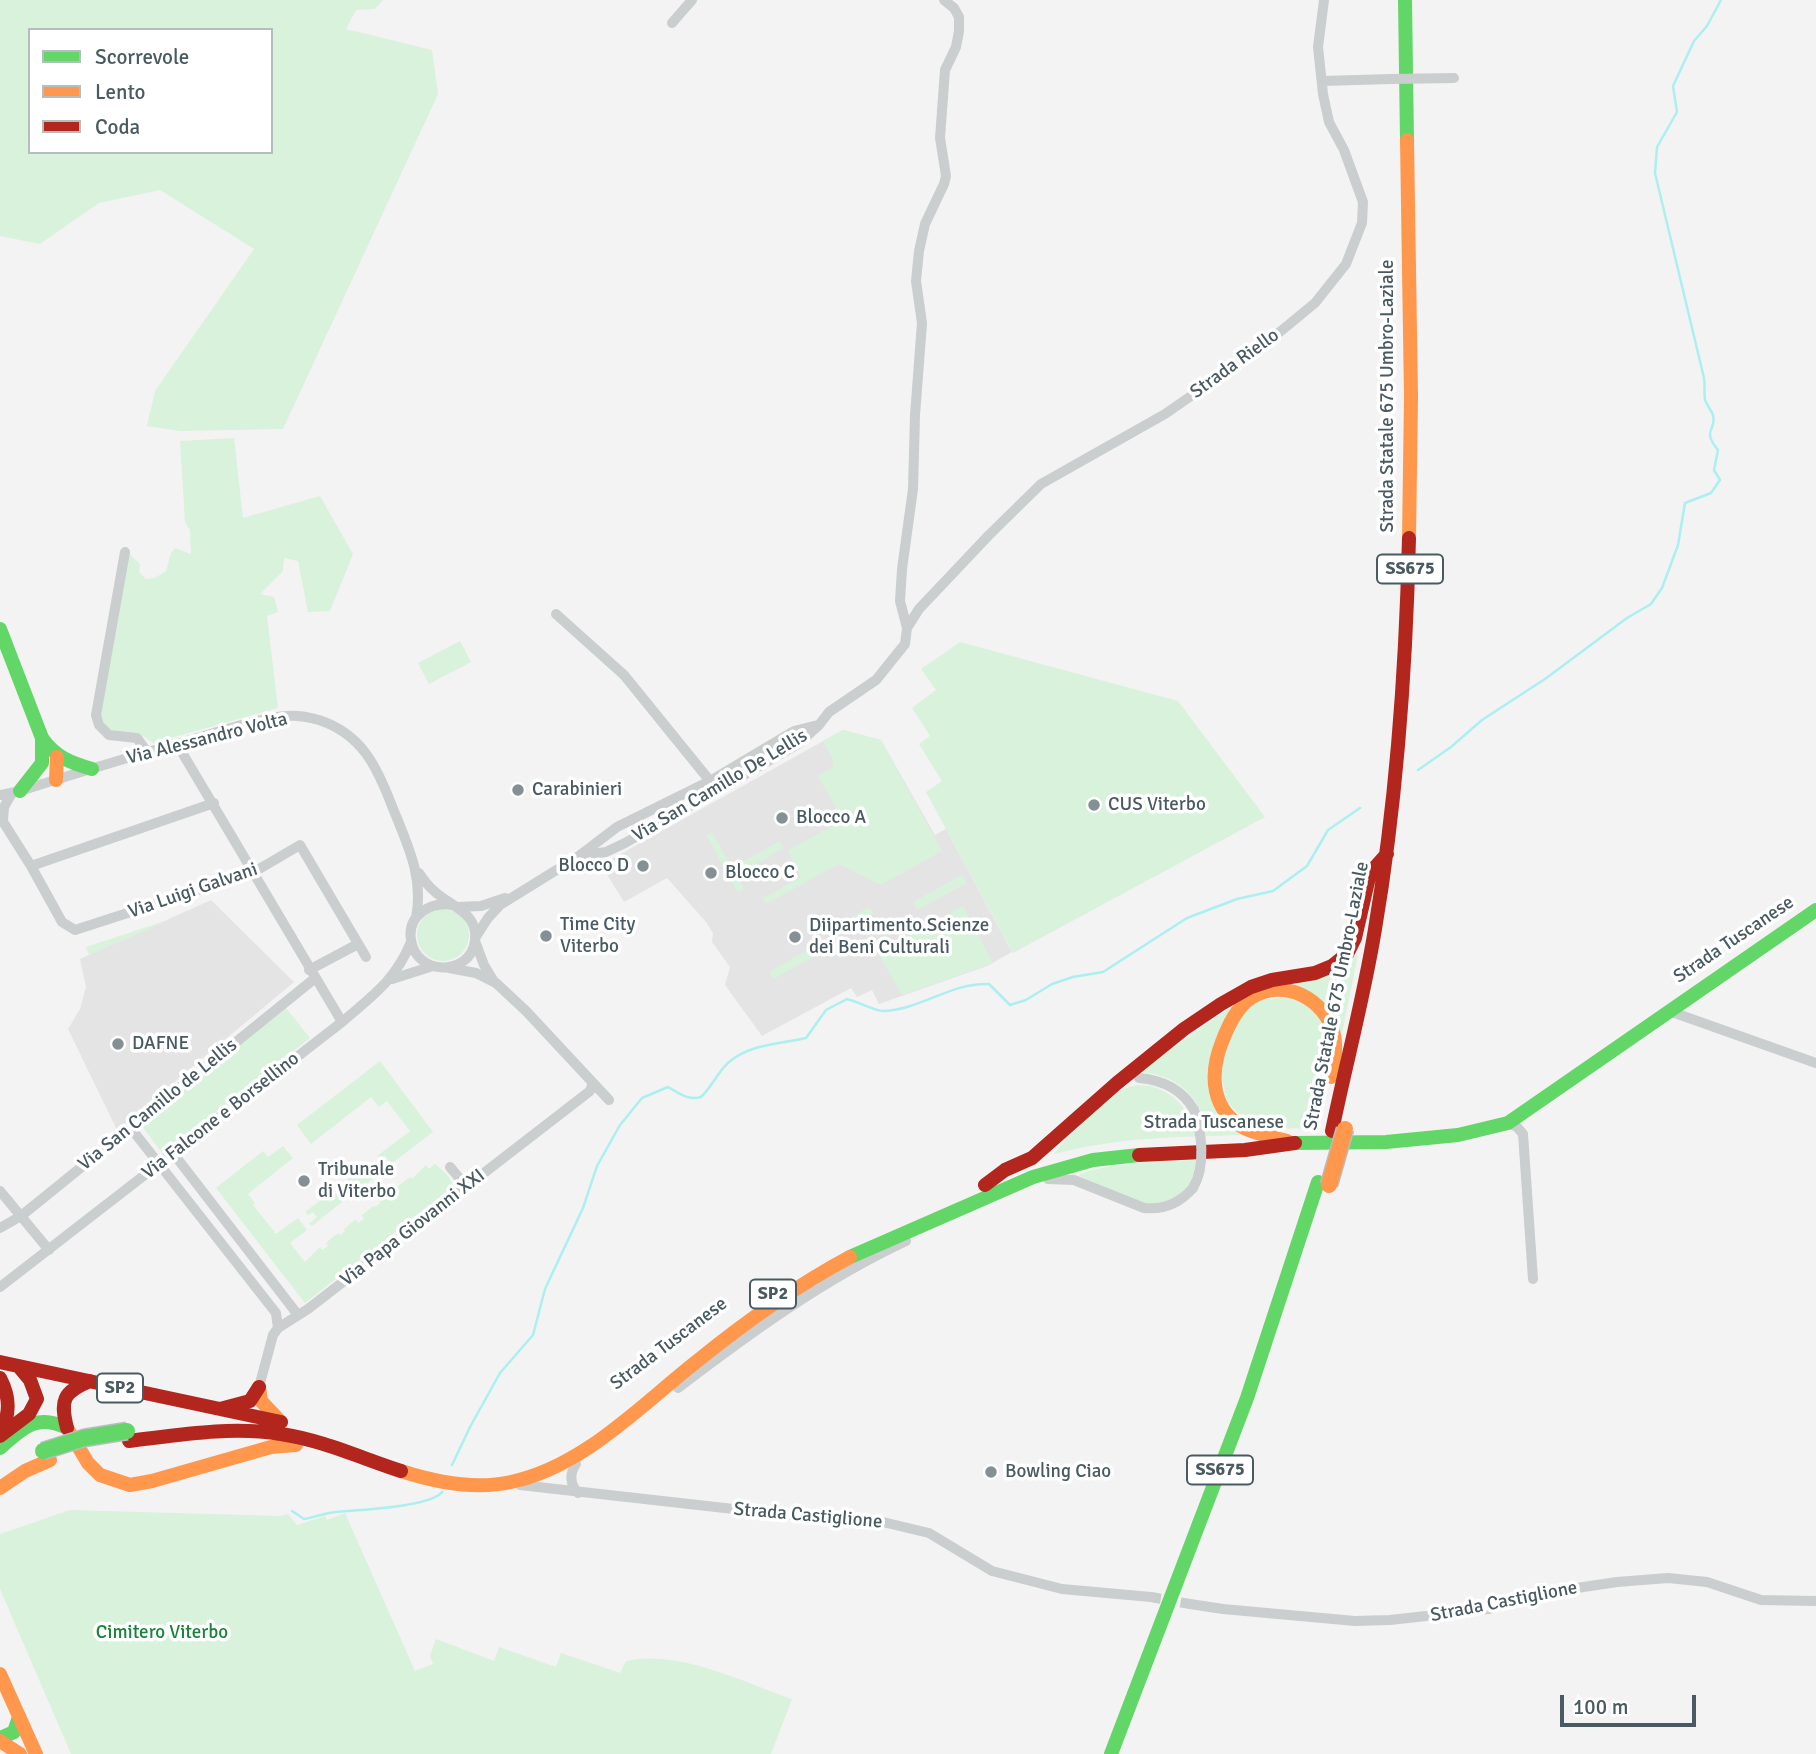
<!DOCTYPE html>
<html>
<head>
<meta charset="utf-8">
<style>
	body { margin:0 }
	#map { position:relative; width:1816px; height:1754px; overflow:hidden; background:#f3f3f3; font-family:Signika,sans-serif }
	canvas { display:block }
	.legend { position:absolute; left:28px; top:28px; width:245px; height:126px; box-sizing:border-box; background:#fff; border:2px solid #b6bdbf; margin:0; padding:9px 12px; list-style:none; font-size:21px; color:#495a60 }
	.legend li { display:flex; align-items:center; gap:14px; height:35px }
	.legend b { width:35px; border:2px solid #b6bdbf }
	.scale { position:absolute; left:1560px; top:1695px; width:136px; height:32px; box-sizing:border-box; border:4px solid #495a60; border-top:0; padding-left:9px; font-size:21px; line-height:24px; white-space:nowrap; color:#495a60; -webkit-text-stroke:5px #fff; paint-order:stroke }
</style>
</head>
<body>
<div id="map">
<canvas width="1816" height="1754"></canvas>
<ul class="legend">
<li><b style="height:9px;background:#63d668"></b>Scorrevole</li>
<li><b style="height:9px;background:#ff974d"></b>Lento</li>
<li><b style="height:9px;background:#b3261e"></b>Coda</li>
</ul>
<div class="scale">100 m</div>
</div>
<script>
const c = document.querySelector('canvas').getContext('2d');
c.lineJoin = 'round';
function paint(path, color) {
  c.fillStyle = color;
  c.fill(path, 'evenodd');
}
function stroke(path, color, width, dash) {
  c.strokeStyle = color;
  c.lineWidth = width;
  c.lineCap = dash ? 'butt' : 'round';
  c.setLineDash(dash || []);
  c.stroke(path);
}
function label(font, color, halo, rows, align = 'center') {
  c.font = font + ' Signika,sans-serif';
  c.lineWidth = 7;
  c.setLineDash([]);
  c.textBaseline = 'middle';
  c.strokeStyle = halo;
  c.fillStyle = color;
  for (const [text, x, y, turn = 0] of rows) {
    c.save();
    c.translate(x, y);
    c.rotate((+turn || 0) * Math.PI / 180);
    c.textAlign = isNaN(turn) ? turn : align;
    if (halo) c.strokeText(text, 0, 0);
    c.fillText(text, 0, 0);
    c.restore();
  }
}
const education = new Path2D(`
	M 843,730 L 881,740 L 935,835 L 946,829 L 1012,952 L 987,966 L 879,1004 L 872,990 L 857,997 L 851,988 L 762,1036 L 725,985 L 730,967 L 712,942 L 713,933 L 706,922 L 667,878 L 624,902 L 601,865 Z
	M 211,900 L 294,982 L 117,1130 L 68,1029 L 80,1009 L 86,987 L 80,959 Z`);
const green = new Path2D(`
	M 0,0 L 383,0 L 375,9 L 356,10 L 346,29 L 432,50 L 438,94 L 283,429 L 180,431 L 147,426 L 155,391 L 254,249 L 160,190 L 99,203 L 40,244 L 0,236 ZM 30,30 L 271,30 L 271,152 L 30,152 Z
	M 234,438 L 243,518 L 320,496 L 353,554 L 330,611 L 308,612 L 298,561 L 284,558 L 283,571 L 260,594 L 274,597 L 278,612 L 267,616 L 278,708 L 153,743 C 149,740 143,735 138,734 C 120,728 108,738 100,714 L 129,554 L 140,564 L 139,572 L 146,579 L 155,578 L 166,571 L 171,553 L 175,548 L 191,554 L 190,530 L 185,522 L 180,441 Z
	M 460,641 L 471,662 L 429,684 L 418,663 Z
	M 960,642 L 1178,701 L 1265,817 L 1013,953 L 926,792 L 942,781 L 919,744 L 930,736 L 912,708 L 936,690 L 921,669 Z
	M 843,730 L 881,740 L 942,851 L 881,885 L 839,864 L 766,904 L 763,898 L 801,877 L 787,851 L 843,820 L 818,776 L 833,767 L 832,764 L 834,762 L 823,741 Z
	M 712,832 L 744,889 L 738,893 L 706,835 Z
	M 780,841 L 784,848 L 746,870 L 742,862 Z
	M 962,875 L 967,883 L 917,910 L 913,902 Z
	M 963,906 L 993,963 L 902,995 L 878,953 Z
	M 870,907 L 874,914 L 831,938 L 827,931 Z
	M417 935a26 26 0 1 1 52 0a26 26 0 1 1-52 0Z
	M 171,919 L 89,955 L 86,947 Z
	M 829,938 L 833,946 L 773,979 L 769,972 Z
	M 1358,955 L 1342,1033 L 1295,984 Z
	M 1289,996 L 1318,1012 L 1332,1052 L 1319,1128 L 1262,1129 L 1253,1127 L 1227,1102 L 1220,1070 L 1236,1024 L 1256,1001 Z
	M 1234,1005 L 1209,1068 L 1244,1135 C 1177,1137 1119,1137 1054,1154 C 1062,1141 1116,1091 1128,1087 C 1153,1080 1177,1095 1189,1116 L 1200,1110 C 1188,1085 1167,1074 1139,1072 Z
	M 286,1008 L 310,1038 L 163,1154 L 141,1125 Z
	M 380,1061 L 433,1132 L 383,1170 L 381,1168 L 389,1161 L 385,1156 L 380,1159 L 377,1156 L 410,1131 L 387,1101 L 379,1107 L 371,1097 L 311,1144 L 297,1125 Z
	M 283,1146 L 293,1158 L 248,1194 L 255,1203 L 253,1205 L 276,1234 L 298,1218 L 307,1230 L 290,1243 L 305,1262 L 320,1247 L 322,1250 L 328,1246 L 326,1243 L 338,1233 L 340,1235 L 345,1231 L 344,1229 L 356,1219 L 358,1223 L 364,1219 L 362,1215 L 373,1206 L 375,1207 L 381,1203 L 379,1201 L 391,1192 L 394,1196 L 400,1191 L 397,1187 L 410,1177 L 412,1179 L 426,1165 L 429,1169 L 435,1164 C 442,1170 452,1177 453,1187 L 305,1303 L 216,1188 L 263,1151 L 268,1157 Z
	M 1197,1160 L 1190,1185 L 1175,1199 L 1157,1205 L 1144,1204 L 1079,1176 L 1080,1174 C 1118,1161 1158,1162 1197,1160 Z
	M 370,1162 L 379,1174 L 347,1199 L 344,1196 L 352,1189 L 348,1184 L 343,1187 L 341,1185 Z
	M 333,1191 L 342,1202 L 312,1226 L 309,1224 L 317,1217 L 313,1212 L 308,1215 L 305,1212 Z
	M 70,1510 L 281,1516 L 288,1514 L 297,1525 L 325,1516 L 327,1520 L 345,1513 L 415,1671 L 433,1664 L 430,1656 L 436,1639 L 494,1661 L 499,1647 L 556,1667 L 561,1653 L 620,1673 L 626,1661 C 678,1649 743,1682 792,1699 L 771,1754 L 71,1754 L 0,1589 L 0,1534 Z`);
const stream = new Path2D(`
	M 1418,770 L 1451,747 L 1482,720 L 1545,679 L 1627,618 L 1651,604 L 1662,588 L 1678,545 L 1685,503 L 1711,493 L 1720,480 L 1714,470 L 1718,450 C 1701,429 1717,431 1713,415 C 1711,410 1707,405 1705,400 C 1704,393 1705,385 1704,378 L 1655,173 L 1657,147 L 1677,112 L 1673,86 L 1694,41 L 1707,26 L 1721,0
	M 452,1465 L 470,1427 L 500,1373 L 533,1335 L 545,1289 L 583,1208 L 597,1166 L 620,1125 L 642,1098 L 668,1087 C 679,1093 688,1101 701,1097 C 712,1087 717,1073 728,1063 C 749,1044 780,1044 806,1038 L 826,1010 L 847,999 C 856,1001 875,1011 883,1011 C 920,1010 952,982 989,984 L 1010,1005 L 1026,1000 L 1052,984 L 1073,977 L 1103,972 L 1187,918 L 1237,899 L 1273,891 L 1307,866 L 1328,830 L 1360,808
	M 292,1511 L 304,1519 C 315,1517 325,1513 336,1512 C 357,1510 431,1507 442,1492`);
const streetTunnel = new Path2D(`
	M 1151,1597 L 1190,1604`);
const street = new Path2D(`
	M 672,23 L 692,0
	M 1322,81 L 1391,79
	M 125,552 L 96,715 L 99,725 L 109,735 L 137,738 L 147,752
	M 556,614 L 624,675 L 710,781
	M 907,628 L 900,601 L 902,569 L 913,489 L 915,415 L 922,323 L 916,281 L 919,251 L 925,224 L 944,184 L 946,176 L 940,138 L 945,70 L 956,47 L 959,31 L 959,17 L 954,8 L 944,0
	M 177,744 L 342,1022
	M 0,795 L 20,791 C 77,773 135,755 194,739 C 221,731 259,718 287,716 C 298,715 308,717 319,720 C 362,734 377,767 392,806 C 407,844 424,876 416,918
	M 0,817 L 31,866 L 62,922 L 75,930 L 254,872 L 300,845 L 366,957
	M 3,821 L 4,807 L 12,793
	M 579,856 L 606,852 L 625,843 L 798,744 L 819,725 L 829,712 L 876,680 L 905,644 L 907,628 L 919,609 L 989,535 L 1041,484 L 1165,414 L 1259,349 L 1315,303 L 1346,264 L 1362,223 L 1363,202 L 1344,150 L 1329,122 L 1323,94 L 1318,47 L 1324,0
	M 31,866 L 214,803
	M 419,873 C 423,879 427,885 433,890 C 449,906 479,912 475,941 C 470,977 416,976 411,940 C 407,915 431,901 453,905
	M 458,907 L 481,906 L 505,898
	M 475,938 L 488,918 L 500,905 L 579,856 L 617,827 L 710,781 L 794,731 L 818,725
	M 475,941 L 484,965 L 493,980
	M 449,968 L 476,973 L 496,983 L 526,1011 L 609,1100
	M 309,970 L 358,944
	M 392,979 L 433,966
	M 1669,1011 L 1816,1063
	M 1139,1078 C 1163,1080 1182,1089 1194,1110
	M 1508,1123 L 1517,1127 L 1523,1134 L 1533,1279
	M 130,1127 L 276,1313 L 278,1328
	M 173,1153 L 298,1315
	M 450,1167 L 466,1186
	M 1048,1179 L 1074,1180 L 1144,1208 C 1163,1210 1180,1203 1193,1188
	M 0,1191 L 49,1250
	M 0,1228 L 21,1216 L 314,979
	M 0,1287 L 342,1022 C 372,996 395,981 411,942
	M 259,1387 L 273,1335 L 278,1328 L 308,1309 L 590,1091 L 592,1085
	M 678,1388 C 750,1333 823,1280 906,1241
	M 576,1464 C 569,1474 570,1484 578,1493
	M 520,1485 L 787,1515 L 849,1517 L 887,1523 L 929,1533 L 992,1571 L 1062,1589 L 1151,1597
	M 1190,1604 L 1223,1609 L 1355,1621 L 1390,1620 L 1489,1609 L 1506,1603 L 1550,1592 L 1617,1582 L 1668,1578 L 1707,1582 L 1761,1600 L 1816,1601`);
const fast = new Path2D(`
	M 1405,0 L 1407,140
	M 0,629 L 42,738 C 55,757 71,763 92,769
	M 20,791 L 42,763 L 42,739
	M 1295,1143 L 1386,1142 L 1458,1135 L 1508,1123 L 1816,910
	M 850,1257 L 1033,1177 L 1093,1160 L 1139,1155
	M 0,1448 C 23,1428 36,1413 67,1428
	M 0,1738 L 14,1732 L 19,1717
	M 1111,1754 L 1247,1398 L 1318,1182`);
const slow = new Path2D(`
	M 1407,140 L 1411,397 L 1409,538
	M 56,780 L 57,757
	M 1287,1141 C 1274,1137 1259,1135 1246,1129 C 1211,1111 1209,1075 1222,1042 C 1228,1026 1236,1008 1251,998 C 1284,977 1326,999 1334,1035 C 1337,1049 1334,1063 1331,1077
	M 259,1387 L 261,1401 L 281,1422
	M 67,1428 L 88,1463 L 100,1475 L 130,1485 L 152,1481 L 271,1447 L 296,1445
	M 401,1471 C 435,1482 475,1490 511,1482 C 583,1467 640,1406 696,1362 C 744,1323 796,1286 850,1257
	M 0,1488 L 25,1471 L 50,1460
	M 0,1674 L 36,1754
	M 0,1741 L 20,1754`);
const jam = new Path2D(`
	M 1332,1131 C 1346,1063 1364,997 1375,929 C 1397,799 1406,669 1409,538
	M 1139,1155 L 1245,1150 L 1295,1143
	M 985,1185 L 1005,1170 L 1032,1158 L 1117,1083 L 1184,1029 L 1221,1004 L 1251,987 L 1272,980 L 1315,973 L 1332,966 L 1347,954 L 1355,938 L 1370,873 L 1387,854
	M 0,1362 L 220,1409 L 250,1401 L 259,1387
	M 0,1378 C 10,1397 11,1414 0,1432
	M 220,1409 L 281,1422
	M 67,1428 C 60,1400 63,1392 90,1381
	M 0,1436 L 29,1414 L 37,1399 L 30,1380 L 20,1368
	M 129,1441 C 179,1435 230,1426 281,1434 C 322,1440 361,1458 401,1471`);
const streetBridge = new Path2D(`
	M 1391,79 L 1454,78
	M 1193,1188 C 1206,1166 1202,1133 1194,1110`);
const fastBridge = new Path2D(`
	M 43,1451 L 84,1438 L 127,1431`);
const slowBridge = new Path2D(`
	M 1329,1185 L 1345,1129`);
const markers = [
	[518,790,7,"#849093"],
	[1094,805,7,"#849093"],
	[782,818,7,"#849093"],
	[643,866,7,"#849093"],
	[711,873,7,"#849093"],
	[546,936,7,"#849093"],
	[795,937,7,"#849093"],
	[118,1044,7,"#849093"],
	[304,1181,7,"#849093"],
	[991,1472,7,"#849093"]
];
const shields = [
	[1410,569,66],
	[773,1294,46],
	[120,1388,46],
	[1220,1470,66]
];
const shieldNames = [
	["SS675",1410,569],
	["SP2",773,1294],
	["SP2",120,1388],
	["SS675",1220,1470]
];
const streetNames = [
	["Strada Riello",1235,364,-36],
	["Strada Statale 675 Umbro-Laziale",1388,396,-90],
	["Via Alessandro Volta",207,739,-14],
	["Via San Camillo De Lellis",720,786,-31],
	["Via Luigi Galvani",193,891,-19],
	["Strada Tuscanese",1734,940,-34],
	["Strada Statale 675 Umbro-Laziale",1337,996,-79],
	["Via San Camillo de Lellis",158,1105,-39],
	["Via Falcone e Borsellino",221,1116,-38],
	["Strada Tuscanese",1214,1123],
	["Via Papa Giovanni XXI",413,1228,-38],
	["Strada Tuscanese",669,1344,-37],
	["Strada Castiglione",808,1516,5],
	["Strada Castiglione",1504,1602,-11]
];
const poiNames = [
	["Carabinieri",532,790],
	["CUS Viterbo",1108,805],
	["Blocco A",796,818],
	["Blocco D",629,866,"right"],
	["Blocco C",725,873],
	["Time City",560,925],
	["Viterbo",560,947],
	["Diipartimento.Scienze",809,926],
	["dei Beni Culturali",809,948],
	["DAFNE",132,1044],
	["Tribunale",318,1170],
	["di Viterbo",318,1192],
	["Bowling Ciao",1005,1472]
];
const parkNames = [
	["Cimitero Viterbo",162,1633]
];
paint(education, '#e5e4e5');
paint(green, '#d8f2dc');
stroke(stream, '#aceff0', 2.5);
stroke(streetTunnel, '#c8cdce', 10, [10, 5]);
stroke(street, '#cacece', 10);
stroke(fast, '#63d668', 14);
stroke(slow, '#ff974d', 14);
stroke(jam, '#b3261e', 14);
stroke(fastBridge, '#b7bec2', 19, []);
stroke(slowBridge, '#b7bec2', 19, []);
stroke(streetBridge, '#cacece', 10);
stroke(fastBridge, '#63d668', 16);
stroke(slowBridge, '#ff974d', 16);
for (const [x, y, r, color] of markers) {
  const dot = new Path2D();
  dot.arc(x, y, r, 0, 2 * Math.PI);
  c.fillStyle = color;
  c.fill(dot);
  stroke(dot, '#fff', 2.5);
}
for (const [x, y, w] of shields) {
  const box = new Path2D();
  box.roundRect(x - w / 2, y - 14.5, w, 29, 5);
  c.fillStyle = '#fff';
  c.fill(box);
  stroke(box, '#495a60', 2);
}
label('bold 18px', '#495a60', null, shieldNames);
label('19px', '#495a60', '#fff', streetNames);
label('19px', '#495a60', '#fff', poiNames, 'left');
label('19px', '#178437', '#fff', parkNames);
</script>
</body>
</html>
